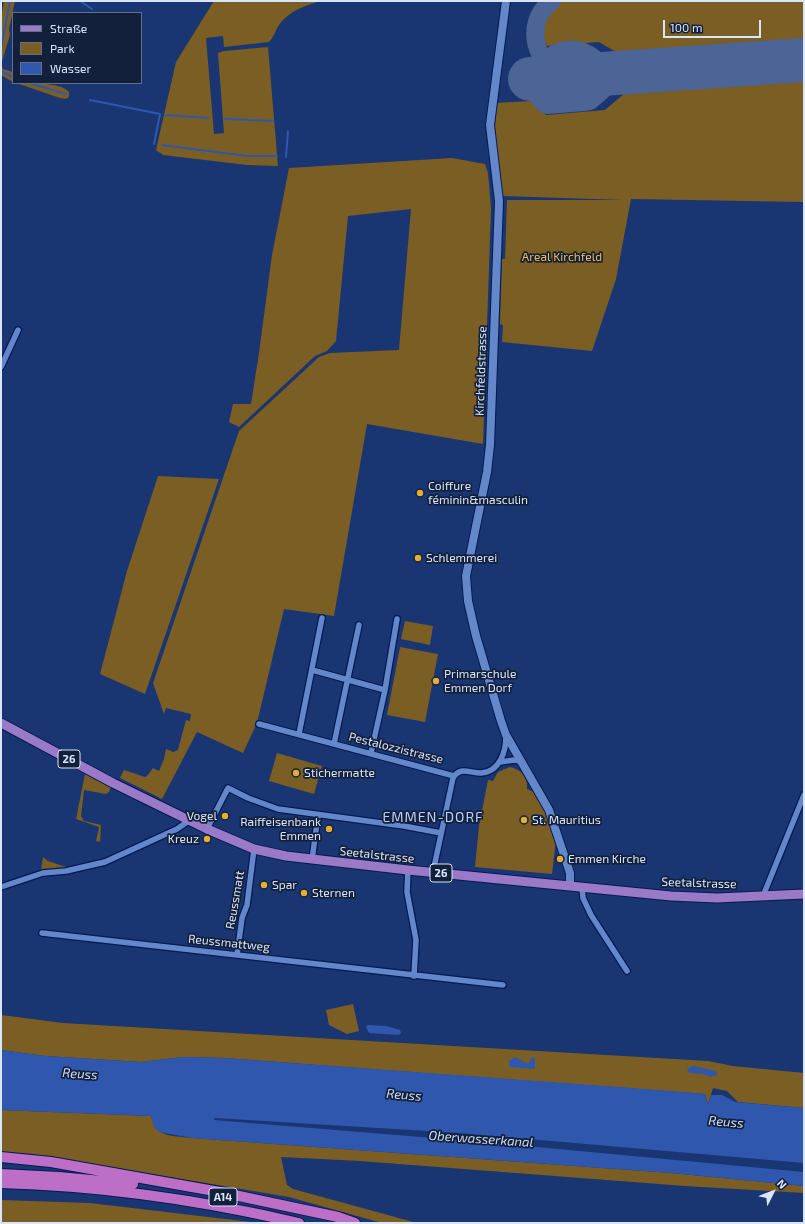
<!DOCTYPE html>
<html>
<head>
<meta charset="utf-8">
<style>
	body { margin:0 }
	#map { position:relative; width:805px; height:1224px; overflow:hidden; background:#193672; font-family:"Exo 2",sans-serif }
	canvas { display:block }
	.frame { position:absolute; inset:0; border:2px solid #d9e5fb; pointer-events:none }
	.legend { position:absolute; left:12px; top:12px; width:130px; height:72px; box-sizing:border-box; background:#13203b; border:1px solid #626f88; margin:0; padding:5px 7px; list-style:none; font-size:12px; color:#d9e5fb }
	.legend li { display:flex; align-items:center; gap:8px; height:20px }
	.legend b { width:20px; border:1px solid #626f88 }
	.north { position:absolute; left:753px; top:1172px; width:40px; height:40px; -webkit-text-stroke:3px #13203b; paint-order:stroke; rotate:48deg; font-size:11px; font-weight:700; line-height:16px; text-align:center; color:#d9e5fb }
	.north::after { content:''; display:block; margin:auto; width:14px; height:18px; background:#d9e5fb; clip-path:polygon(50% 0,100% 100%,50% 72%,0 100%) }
	.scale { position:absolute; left:663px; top:20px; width:98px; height:18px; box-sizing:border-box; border:2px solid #d9e5fb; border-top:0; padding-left:5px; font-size:12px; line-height:14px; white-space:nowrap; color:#d9e5fb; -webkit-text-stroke:3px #13203b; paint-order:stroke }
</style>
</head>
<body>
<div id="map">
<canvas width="805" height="1224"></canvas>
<div class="frame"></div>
<ul class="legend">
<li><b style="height:5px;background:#9979c8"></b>Straße</li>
<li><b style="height:11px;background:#7b5e23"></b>Park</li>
<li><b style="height:11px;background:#2e57ad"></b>Wasser</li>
</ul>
<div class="north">N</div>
<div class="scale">100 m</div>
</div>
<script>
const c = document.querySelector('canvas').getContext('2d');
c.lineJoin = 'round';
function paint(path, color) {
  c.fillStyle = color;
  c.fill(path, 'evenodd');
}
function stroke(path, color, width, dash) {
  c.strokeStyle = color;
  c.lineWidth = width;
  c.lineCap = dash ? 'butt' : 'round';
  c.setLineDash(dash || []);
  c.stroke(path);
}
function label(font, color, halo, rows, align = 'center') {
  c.font = font + ' "Exo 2",sans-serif';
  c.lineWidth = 3.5;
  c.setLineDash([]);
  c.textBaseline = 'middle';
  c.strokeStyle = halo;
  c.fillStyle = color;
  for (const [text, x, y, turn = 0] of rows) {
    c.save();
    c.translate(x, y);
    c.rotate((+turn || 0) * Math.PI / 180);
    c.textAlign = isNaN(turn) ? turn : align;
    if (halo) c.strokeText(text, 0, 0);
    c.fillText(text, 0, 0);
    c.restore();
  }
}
const green = new Path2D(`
	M 4,1 L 15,1 L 9,29 L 10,35 L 3,58 L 1,65 L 3,69 L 13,72 L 13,82 L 1,75 L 1,18 Z
	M 214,1 L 322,1 C 305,5 289,11 279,25 C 275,31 274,37 269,42 L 224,47 L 223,36 L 206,38 L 214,134 L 224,133 L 218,53 L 224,51 L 268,47 L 278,166 L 247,165 L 163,155 L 156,150 L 176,62 Z
	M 564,1 L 804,1 L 804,41 L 621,55 L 599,42 L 547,46 C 535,28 546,8 564,1 Z
	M 804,80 L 804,202 L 631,199 L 616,279 L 592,351 L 502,342 L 503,325 L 500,324 L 502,259 L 505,259 L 507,200 L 623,200 L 502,196 L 494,125 L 495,103 L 531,101 L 546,115 L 605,110 L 625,93 Z
	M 16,83 C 29,83 61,82 69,92 L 69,97 L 65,99 L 60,98 Z
	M 452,158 L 485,164 L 488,173 L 491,208 L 483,444 L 367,424 L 334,616 L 284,609 L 257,723 L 243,753 L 197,732 L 162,799 L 120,778 L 124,770 L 145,777 L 147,776 L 153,768 L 159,771 L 164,759 L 166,749 L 173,752 L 178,750 L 186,720 L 190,721 L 191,714 L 166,708 L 164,714 L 153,683 L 239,431 L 319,357 L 330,353 L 399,350 L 411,209 L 348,216 L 336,341 L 327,351 L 315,356 L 239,427 L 229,422 L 233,404 L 251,404 L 259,353 L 272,255 L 289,168 Z
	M 158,476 L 219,479 L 145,694 L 100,674 L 127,571 Z
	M 405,621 L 433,626 L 430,645 L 401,639 Z
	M 400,647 L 438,654 L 425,722 L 387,715 Z
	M 277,753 L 322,766 L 314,794 L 269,781 Z
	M 510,767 C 522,770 528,777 527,789 L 534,792 L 545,809 L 556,839 L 552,874 L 475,867 L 479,826 L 488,780 L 493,781 L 498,772 Z
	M 85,774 L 111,787 L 109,792 L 106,794 L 84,790 L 81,816 L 84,821 L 101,825 L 100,842 L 96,841 L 99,827 L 76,819 Z
	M 43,857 L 48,861 L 69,868 L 41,871 Z
	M 353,1004 L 359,1031 L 347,1034 L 329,1025 L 326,1010 Z
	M 1,1015 L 63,1023 L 708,1061 L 733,1066 L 804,1073 L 804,1108 L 738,1102 L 727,1091 L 713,1088 L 708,1104 L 705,1094 L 224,1058 L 183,1057 L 141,1062 L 45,1056 L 1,1050 Z
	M 1,1110 L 151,1116 C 158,1139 171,1135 192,1138 L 671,1173 L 804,1186 L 804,1193 L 685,1186 L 360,1161 L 281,1157 L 287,1185 L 293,1189 L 417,1223 L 382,1223 L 289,1197 L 32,1154 L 1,1152 Z
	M 1,1200 L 90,1203 L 259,1223 L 1,1223 Z`);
const water = new Path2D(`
	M 368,1025 L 386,1026 L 400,1030 L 401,1033 L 399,1035 L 369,1033 L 366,1027 Z
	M 1,1050 L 45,1056 L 141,1062 L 183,1057 L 224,1058 L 646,1089 L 705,1094 L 708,1104 L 711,1095 L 722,1095 L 735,1102 L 804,1108 L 804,1163 L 460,1133 L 215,1118 L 214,1120 L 494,1143 L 804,1172 L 804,1186 L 671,1173 L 192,1138 L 159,1132 L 154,1127 L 151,1116 L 1,1110 Z
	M 515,1057 L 528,1064 L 532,1057 L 535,1059 L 535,1069 L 509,1067 L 509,1061 Z
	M 693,1066 L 716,1071 L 717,1075 L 711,1077 L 703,1074 L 689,1073 L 687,1069 Z`);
const stream = new Path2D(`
	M 80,1 L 92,9
	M 1,48 L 10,1
	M 1,71 L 13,77
	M 29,83 L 66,94
	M 90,100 L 160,114 L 154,144
	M 166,115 L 208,118
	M 225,119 L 273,121
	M 162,145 L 247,156 L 277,156
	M 286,157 L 288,131`);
const taxiway = new Path2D(`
	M 552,1 C 529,17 530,52 553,68 C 561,74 571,75 580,77
	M 614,74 C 605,73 601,65 595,59 C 580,46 561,47 547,59 C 539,66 535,77 536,87 C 537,94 540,102 547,105 L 585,102 L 590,101 L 619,76 L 626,73`);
const runway = new Path2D(`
	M 530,79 L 804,60`);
const street = new Path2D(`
	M 1,367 L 18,330
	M 312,670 L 385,690
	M 259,724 L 454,776
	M 299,734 L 322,618
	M 334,744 L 359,625
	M 371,753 L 385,690 L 397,619
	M 500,762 L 514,760 L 521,761
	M 207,829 L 228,788 L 248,798 L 278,809 L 404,826 L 441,833
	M 312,860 L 318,815
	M 408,870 L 407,892 L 416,940 L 414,976
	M 433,872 L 453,778 C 460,766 469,773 481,773 C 500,772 506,751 506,736
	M 1,887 L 43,873 L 66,871 L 105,862 L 177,829 L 190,820
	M 582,887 L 583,898 L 591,915 L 627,971
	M 763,896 L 804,795
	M 42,933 L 503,985
	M 237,955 L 242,918 L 247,905 L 254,849`);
const secondary = new Path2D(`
	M 506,1 L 490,125 L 499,201 L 490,445 L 487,472 L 466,576 L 468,601 L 476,636 L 501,721 L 506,735 L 549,810 L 570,873 L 570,886`);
const primary = new Path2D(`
	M 1,723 L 113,783 L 207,829 L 254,849 L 286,856 L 408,870 L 671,896 L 717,898 L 804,894`);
const highway = new Path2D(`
	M 1,1157 L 51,1162 L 220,1192 L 338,1217 L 355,1223
	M 1,1174 L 59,1177 L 133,1184
	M 1,1183 C 102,1186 201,1200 299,1223`);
const markers = [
	[420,493,4,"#e4ae35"],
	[418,558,4,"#e4ae35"],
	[436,681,4,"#e4ae35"],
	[296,773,4,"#e4ae35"],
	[225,816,4,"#e4ae35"],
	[524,820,4,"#e4ae35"],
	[329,829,4,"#e4ae35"],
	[207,839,4,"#e4ae35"],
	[560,859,4,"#e4ae35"],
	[264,885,4,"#e4ae35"],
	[304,893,4,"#e4ae35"]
];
const shields = [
	[69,759,22],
	[441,873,22],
	[223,1197,28]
];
const shieldNames = [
	["26",69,759],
	["26",441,873],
	["A14",223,1197]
];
const parkNames = [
	["Areal Kirchfeld",562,257]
];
const streetNames = [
	["Kirchfeldstrasse",481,371,-88],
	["Pestalozzistrasse",396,748,14],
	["Seetalstrasse",377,855,6],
	["Seetalstrasse",699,883,2],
	["Reussmatt",235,900,-80],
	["Reussmattweg",229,943,6]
];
const poiNames = [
	["Coiffure",428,486],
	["féminin&masculin",428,500],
	["Schlemmerei",426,558],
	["Primarschule",444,674],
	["Emmen Dorf",444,688],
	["Stichermatte",304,773],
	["Vogel",217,816,"right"],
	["St. Mauritius",532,820],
	["Raiffeisenbank",321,822,"right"],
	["Emmen",321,836,"right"],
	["Kreuz",199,839,"right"],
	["Emmen Kirche",568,859],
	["Spar",272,885],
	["Sternen",312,893]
];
const waterNames = [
	["Reuss",80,1074,4],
	["Reuss",404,1095,5],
	["Reuss",726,1122,5],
	["Oberwasserkanal",481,1139,4]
];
const quarterNames = [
	["EMMEN-DORF",433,817]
];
paint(green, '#7b5e23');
paint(water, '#2e57ad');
stroke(stream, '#2e57ad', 2);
stroke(taxiway, '#4c6496', 18);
stroke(runway, '#4c6496', 44);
stroke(street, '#031a54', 8);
stroke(secondary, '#031a54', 10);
stroke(primary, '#031a54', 11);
stroke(highway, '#031a54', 12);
stroke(street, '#6487ca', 5.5);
stroke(secondary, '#6487ca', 8);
stroke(primary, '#9979c8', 9);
stroke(highway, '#bd6fc7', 10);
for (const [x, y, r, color] of markers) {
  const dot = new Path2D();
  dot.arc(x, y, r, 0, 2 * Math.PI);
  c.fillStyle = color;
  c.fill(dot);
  stroke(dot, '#13203b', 1.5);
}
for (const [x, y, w] of shields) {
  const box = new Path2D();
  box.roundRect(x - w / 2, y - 9, w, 18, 3);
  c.fillStyle = '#13203b';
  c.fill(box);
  stroke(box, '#d9e5fb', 1);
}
label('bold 11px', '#d9e5fb', null, shieldNames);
label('12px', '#f3be4e', '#13203b', parkNames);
label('12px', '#d9e5fb', '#13203b', streetNames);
label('12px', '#d9e5fb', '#13203b', poiNames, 'left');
label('italic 13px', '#d1ddf5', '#13203b', waterNames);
c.letterSpacing = '1px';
label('14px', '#b9d1fc', '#13203b', quarterNames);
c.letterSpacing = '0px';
</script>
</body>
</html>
